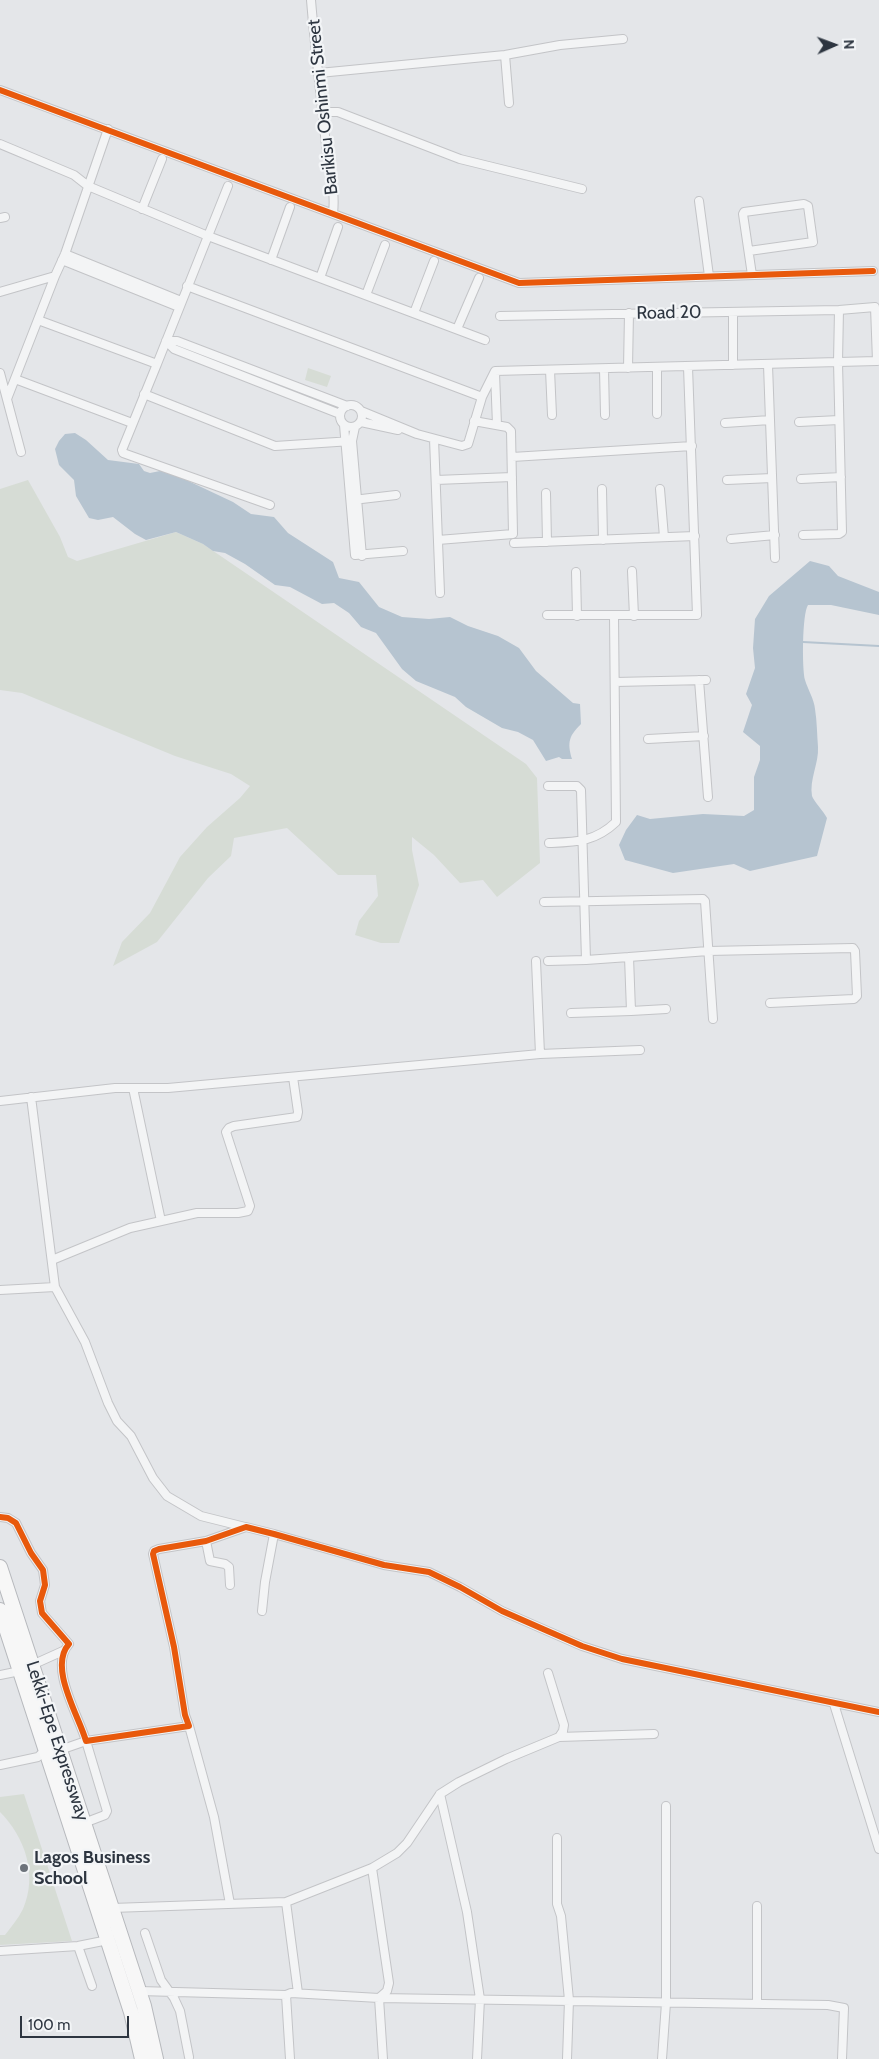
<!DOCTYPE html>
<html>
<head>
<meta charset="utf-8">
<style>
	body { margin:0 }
	#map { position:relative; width:879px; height:2059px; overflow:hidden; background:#e4e6e9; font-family:Cabin,sans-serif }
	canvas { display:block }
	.north { position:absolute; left:809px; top:20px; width:50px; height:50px; -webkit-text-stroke:4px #f3f5f7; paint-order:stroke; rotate:88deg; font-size:14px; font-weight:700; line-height:20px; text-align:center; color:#2d3540 }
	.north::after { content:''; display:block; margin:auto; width:18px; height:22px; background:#2d3540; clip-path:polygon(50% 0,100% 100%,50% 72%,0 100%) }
	.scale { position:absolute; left:20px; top:2016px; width:109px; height:22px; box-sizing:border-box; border:2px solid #2d3540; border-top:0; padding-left:6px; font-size:15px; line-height:18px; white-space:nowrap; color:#2d3540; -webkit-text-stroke:4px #f3f5f7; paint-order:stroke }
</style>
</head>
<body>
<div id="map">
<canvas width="879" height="2059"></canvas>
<div class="north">N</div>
<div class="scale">100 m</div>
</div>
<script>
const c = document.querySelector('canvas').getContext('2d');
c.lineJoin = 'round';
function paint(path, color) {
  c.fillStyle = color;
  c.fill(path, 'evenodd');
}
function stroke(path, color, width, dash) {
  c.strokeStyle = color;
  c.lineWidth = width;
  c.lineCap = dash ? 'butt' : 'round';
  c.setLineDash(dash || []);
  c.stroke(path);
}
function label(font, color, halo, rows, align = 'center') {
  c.font = font + ' Cabin,sans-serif';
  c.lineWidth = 4.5;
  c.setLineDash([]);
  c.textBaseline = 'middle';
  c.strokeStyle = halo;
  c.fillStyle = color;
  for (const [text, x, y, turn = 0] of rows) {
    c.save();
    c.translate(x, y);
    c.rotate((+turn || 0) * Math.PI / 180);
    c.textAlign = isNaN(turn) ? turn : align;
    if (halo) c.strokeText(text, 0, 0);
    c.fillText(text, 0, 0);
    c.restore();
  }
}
const green = new Path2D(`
	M 308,368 L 331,376 L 327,387 L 305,380 Z
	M 28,480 L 60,537 L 68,557 L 77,561 L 176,532 L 203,544 L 526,764 L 537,778 L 540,863 L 497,897 L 483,880 L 460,883 L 434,855 L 412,837 L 412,850 L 419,885 L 399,943 L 381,943 L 355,935 L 359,921 L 378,896 L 376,875 L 338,875 L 287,828 L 234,838 L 231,856 L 208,878 L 157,942 L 113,966 L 122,942 L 150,913 L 180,857 L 207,827 L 240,798 L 250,786 L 231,774 L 175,756 L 22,693 L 0,690 L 0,489 Z
	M 24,1794 L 72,1941 L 0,1945 L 0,1935 L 5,1935 C 11,1927 18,1919 23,1909 C 38,1875 25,1837 0,1812 L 0,1797 Z`);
const water = new Path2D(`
	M 75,433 L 86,440 L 108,460 L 139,464 L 144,471 L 150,473 L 165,470 L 233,502 L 251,514 L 274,517 L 288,533 L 333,562 L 339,578 L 359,582 L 379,607 L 402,617 L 429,619 L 450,617 L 468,626 L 498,636 L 519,648 L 536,671 L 573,703 L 580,704 L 581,724 C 569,736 567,742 572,759 L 562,759 L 559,757 L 546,761 L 533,740 L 518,732 L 502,728 L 466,707 L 455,697 L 416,681 L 402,669 L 376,633 L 361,627 L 349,613 L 334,603 L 322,604 L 290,587 L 275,585 L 245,564 L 225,553 L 213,551 L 203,544 L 176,532 L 146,540 L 135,534 L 113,517 L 98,520 L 89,518 L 76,496 L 74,480 L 59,465 L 55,449 L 59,441 L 65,434 Z
	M 810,561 L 829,566 L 838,576 L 879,592 L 879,615 L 831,605 L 808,605 C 802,614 802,669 805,680 C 808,690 814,699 815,709 C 817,721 817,735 818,747 C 819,763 809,780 812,796 C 813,800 824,812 827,818 L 817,856 L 750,871 L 734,864 L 673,873 L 625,860 L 619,845 L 626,830 L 637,815 L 650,819 L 703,814 L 744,816 L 754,810 L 754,777 L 760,760 L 760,746 L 743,732 L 752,705 L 746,694 L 755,668 L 753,648 L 755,619 L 769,596 Z`);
const stream = new Path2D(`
	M 803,642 L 879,646`);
const minor = new Path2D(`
	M 311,0 C 315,49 321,97 326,145 C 328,169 336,189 333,213
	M 505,55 L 509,103
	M 319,73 L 505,55 L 560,45 L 623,39
	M 0,90 L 519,283 L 873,271
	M 323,112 L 338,112 L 460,159 L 582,189
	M 0,144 L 74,175 L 88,186 L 208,236 L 157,364
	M 228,186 L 208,236 L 485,340
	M 699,201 L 709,276
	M 142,209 L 162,159
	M 0,218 L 5,217
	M 749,251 L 813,242 L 808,206 L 804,204 L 744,212 L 743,214 L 752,275
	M 65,254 L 181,301
	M 62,260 L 179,307
	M 271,260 L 290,207
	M 320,278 L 338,227
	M 187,286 L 482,397 L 495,371 L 838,362 L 839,310
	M 0,292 L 55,276 L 65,254 L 108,129
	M 366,295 L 385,245
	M 733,312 L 733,365
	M 414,313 L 434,261
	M 500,316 L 839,310 L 875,307 L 877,361 L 838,362 L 842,532 L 839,534 L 803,535
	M 38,320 L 157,364 L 122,450 L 123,453 L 270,505
	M 457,329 L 479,278
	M 166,341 L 177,341 L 347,406
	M 166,341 L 174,349 L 340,414
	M 768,365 L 775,558
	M 628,368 L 629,313
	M 604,369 L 605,415
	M 550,370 L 552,415
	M 0,373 L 21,452
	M 495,373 L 497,425
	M 15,379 L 132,423
	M 144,394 L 275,446 L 352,441
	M 7,399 L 55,276
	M340 416a11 11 0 1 1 22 0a11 11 0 1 1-22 0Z
	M 361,411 L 417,434 L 462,446 L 468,444 L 482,397
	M 657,414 L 657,368
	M 361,422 L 398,430
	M 799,422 L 839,420
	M 725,423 L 770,420
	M 344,425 L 355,555 L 403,551
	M 355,427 L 352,441 L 362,556
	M 434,439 L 440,593
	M 512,457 L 692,446
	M 801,479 L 841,477
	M 436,480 L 512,477
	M 727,480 L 772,478
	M 602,489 L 603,540
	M 660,489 L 664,537
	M 546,493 L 547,542
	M 353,500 L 396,495
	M 731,539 L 775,535
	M 438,540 L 513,534 L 511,431 L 507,427 L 474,421
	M 514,543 L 695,536
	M 632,571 L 634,616
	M 576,572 L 577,616
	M 547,615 L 697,615 L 688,367
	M 699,680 L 708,797
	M 615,682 L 706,680
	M 648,739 L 704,736
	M 548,786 L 577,786 L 581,790 L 586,960 L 629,957 L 631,1011 L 571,1013
	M 549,843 C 576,842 595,842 616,822 L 614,616
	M 544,902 L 703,899 L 705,901 L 713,1019
	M 629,957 L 708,951 L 853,948 L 855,951 L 857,996 L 854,999 L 770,1003
	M 536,961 L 540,1054
	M 548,961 L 586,960
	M 631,1011 L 666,1009
	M 133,1088 L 161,1221
	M 31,1097 L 55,1287 L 85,1342 L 108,1403 L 117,1421 L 131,1436 L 153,1478 L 167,1496 L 201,1516 L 245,1527
	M 0,1101 L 115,1088 L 168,1088 L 540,1054 L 640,1050
	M 52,1260 L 130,1228 L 197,1213 L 238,1213 L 248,1211 L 250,1206 L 226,1132 L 229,1128 L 234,1126 L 297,1117 L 298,1112 L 293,1077
	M 0,1290 L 55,1287
	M 0,1517 L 8,1518 L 16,1523 L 31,1553 L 43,1570 L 45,1585 L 40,1601 L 42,1613 L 69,1644 C 48,1667 79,1716 86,1741 L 189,1726 L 185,1715 L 174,1647 L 153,1554 L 154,1551 L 159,1549 L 206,1541 L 246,1527 L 274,1534 L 384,1565 L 429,1572 L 460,1587 L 502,1611 L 543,1629 L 582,1646 L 622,1659 L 879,1712
	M 206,1541 L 210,1561 L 225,1564 L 229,1567 L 230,1585
	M 262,1611 L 265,1582 L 274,1534
	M 32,1665 L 63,1651
	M 0,1675 L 20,1671
	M 834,1704 L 879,1849
	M 189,1726 L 214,1817 L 230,1904
	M 559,1737 L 654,1734
	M 60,1750 L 86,1741 L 107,1811 L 105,1815 L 84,1823
	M 0,1765 L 38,1757 L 45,1750
	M 440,1794 L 467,1912 L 480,1999 L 477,2059
	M 557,1838 L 557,1904 L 561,1916 L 569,2000 L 567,2059
	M 372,1868 L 389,1983 L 387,1991 L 379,1998 L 383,2059
	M 286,1902 L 298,1993
	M 757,1906 L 757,2004
	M 112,1908 L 286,1902 L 372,1868 L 397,1853 L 407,1843 L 440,1794 L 459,1782 L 506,1759 L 559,1737 L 563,1731 L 564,1725 L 548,1673
	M 145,1933 L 161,1980 L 174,1998 L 180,2011 L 189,2057
	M 78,1946 L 92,1986
	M 0,1951 L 78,1946 L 108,1940
	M 139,1991 L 286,1995 L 291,1993 L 379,1998 L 828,2005 L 844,2008 L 842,2059
	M 286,1995 L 290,2059
	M 662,2059 L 666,2003 L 666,1806`);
const trunk = new Path2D(`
	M 0,1567 L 144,2006 L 156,2059
	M 0,1610 L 131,2012 L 142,2059`);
const cycleway = new Path2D(`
	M 0,90 L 519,283 L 873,271
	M 0,1517 L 8,1518 L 16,1523 L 31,1553 L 43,1570 L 45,1585 L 40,1601 L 42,1613 L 69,1644 C 48,1667 79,1716 86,1741 L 189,1726 L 185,1715 L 174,1647 L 153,1554 L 154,1551 L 159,1549 L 206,1541 L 246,1527 L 274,1534 L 384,1565 L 429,1572 L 460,1587 L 502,1611 L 543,1629 L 582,1646 L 622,1659 L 879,1712`);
const markers = [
	[24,1868,5,"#6d737b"]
];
const streetNames = [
	["Barikisu Oshinmi Street",323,107,-96],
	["Road 20",669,313,-1],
	["Lekki-Epe Expressway",57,1741,72]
];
const poiNames = [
	["Lagos Business",34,1858],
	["School",34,1879]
];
paint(green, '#d6dcd5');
paint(water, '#b6c4d0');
stroke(stream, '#b6c4d0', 2);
stroke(minor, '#c3c4c7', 10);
stroke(trunk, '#b7b9bd', 16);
stroke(minor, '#f3f4f5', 8);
stroke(trunk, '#f7f7f7', 14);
stroke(cycleway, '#e8590c', 6);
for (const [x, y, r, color] of markers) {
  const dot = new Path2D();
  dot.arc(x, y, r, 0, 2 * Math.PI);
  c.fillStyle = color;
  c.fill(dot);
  stroke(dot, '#f3f5f7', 2);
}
label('18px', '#2d3540', '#f3f5f7', streetNames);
label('bold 18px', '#2d3540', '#f3f5f7', poiNames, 'left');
</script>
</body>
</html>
